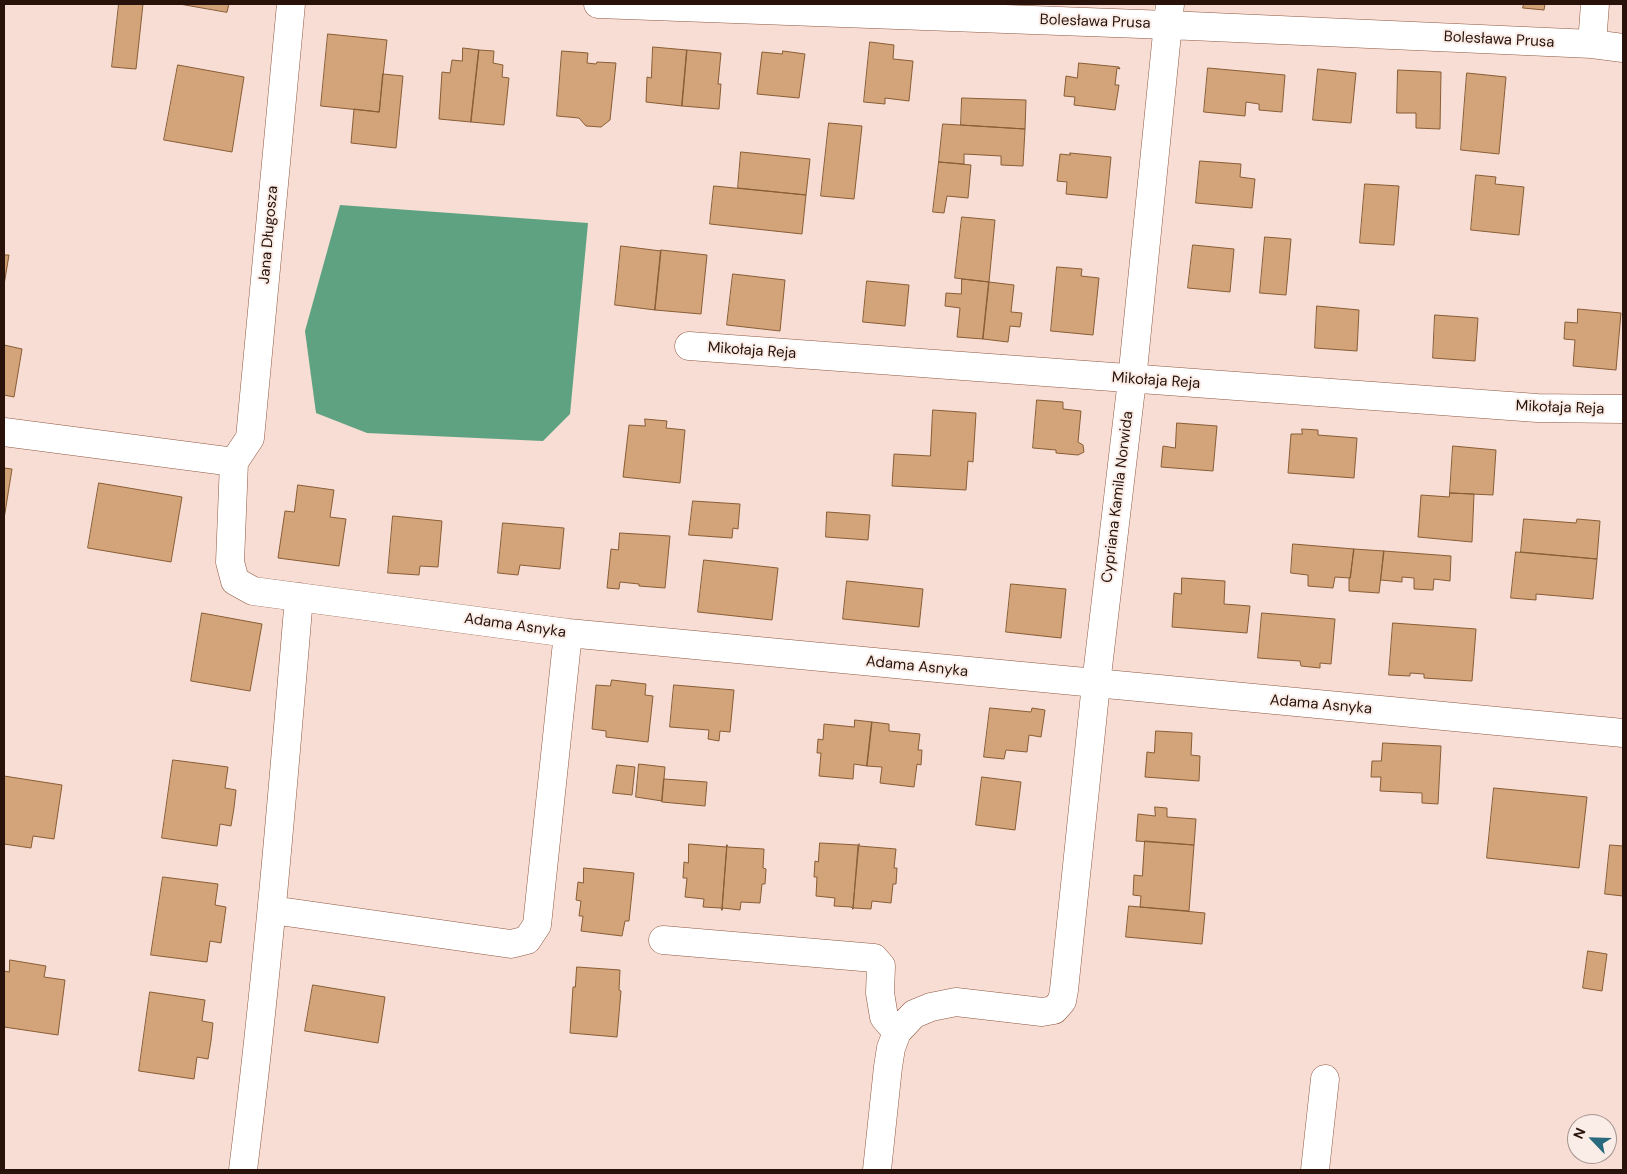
<!DOCTYPE html>
<html>
<head>
<meta charset="utf-8">
<style>
	body { margin:0 }
	#map { position:relative; width:1627px; height:1174px; overflow:hidden; background:#f7ddd3; font-family:"DM Sans",sans-serif }
	canvas { display:block }
	.frame { position:absolute; inset:0; border:5px solid #281209; pointer-events:none }
	.north { position:absolute; left:1567px; top:1114px; width:50px; height:50px; box-sizing:border-box; background:#faede8; border:1px solid #a6958f; border-radius:50%; rotate:294deg; font-size:14px; font-weight:700; line-height:20px; text-align:center; color:#281209 }
	.north::after { content:''; display:block; margin:auto; width:18px; height:22px; background:#29697e; clip-path:polygon(50% 0,100% 100%,50% 72%,0 100%) }
</style>
</head>
<body>
<div id="map">
<canvas width="1627" height="1174"></canvas>
<div class="frame"></div>
<div class="north">N</div>
</div>
<script>
const c = document.querySelector('canvas').getContext('2d');
c.lineJoin = 'round';
function paint(path, color) {
  c.fillStyle = color;
  c.fill(path, 'evenodd');
}
function stroke(path, color, width, dash) {
  c.strokeStyle = color;
  c.lineWidth = width;
  c.lineCap = dash ? 'butt' : 'round';
  c.setLineDash(dash || []);
  c.stroke(path);
}
function label(font, color, halo, rows, align = 'center') {
  c.font = font + ' "DM Sans",sans-serif';
  c.lineWidth = 4;
  c.setLineDash([]);
  c.textBaseline = 'middle';
  c.strokeStyle = halo;
  c.fillStyle = color;
  for (const [text, x, y, turn = 0] of rows) {
    c.save();
    c.translate(x, y);
    c.rotate((+turn || 0) * Math.PI / 180);
    c.textAlign = isNaN(turn) ? turn : align;
    if (halo) c.strokeText(text, 0, 0);
    c.fillText(text, 0, 0);
    c.restore();
  }
}
const water = new Path2D(`
	M 340,205 L 588,223 L 570,414 L 543,441 L 367,433 L 316,413 L 305,331 Z`);
const building = new Path2D(`
	M 119,4 L 143,4 L 136,69 L 112,67 Z
	M 180,4 L 229,4 L 227,12 Z
	M 1524,4 L 1545,4 L 1544,10 L 1523,8 Z
	M 328,34 L 387,40 L 379,112 L 321,106 Z
	M 870,42 L 894,45 L 893,59 L 913,61 L 909,101 L 885,98 L 885,104 L 864,102 Z
	M 653,47 L 687,50 L 682,106 L 646,102 L 647,77 L 651,78 Z
	M 463,48 L 479,50 L 471,122 L 439,119 L 442,72 L 450,73 L 452,60 L 462,61 Z
	M 479,50 L 494,51 L 493,63 L 503,65 L 502,77 L 509,78 L 504,125 L 471,122 Z
	M 687,50 L 721,53 L 718,84 L 721,84 L 719,109 L 682,106 Z
	M 562,51 L 588,53 L 587,63 L 596,64 L 597,62 L 616,63 L 610,120 L 601,127 L 586,126 L 579,118 L 557,116 Z
	M 783,51 L 805,54 L 799,98 L 757,94 L 762,52 L 782,54 Z
	M 1079,63 L 1119,67 L 1120,69 L 1117,68 L 1115,85 L 1119,85 L 1115,110 L 1074,105 L 1075,97 L 1064,96 L 1066,76 L 1077,78 Z
	M 178,65 L 244,77 L 232,152 L 164,140 Z
	M 1208,68 L 1285,75 L 1282,112 L 1259,110 L 1259,104 L 1246,102 L 1245,116 L 1204,112 Z
	M 1318,69 L 1356,73 L 1351,123 L 1313,120 Z
	M 1398,70 L 1441,72 L 1440,129 L 1416,128 L 1416,113 L 1397,113 Z
	M 1467,73 L 1506,77 L 1499,154 L 1461,150 Z
	M 383,74 L 403,76 L 396,148 L 351,143 L 354,109 L 379,112 Z
	M 962,98 L 1026,100 L 1025,129 L 961,125 Z
	M 829,123 L 862,126 L 854,199 L 821,196 Z
	M 943,124 L 1025,129 L 1023,166 L 1001,165 L 1001,156 L 964,154 L 964,164 L 939,162 Z
	M 741,152 L 810,159 L 806,195 L 738,188 Z
	M 1070,153 L 1111,157 L 1107,198 L 1066,194 L 1067,182 L 1057,181 L 1060,154 L 1070,155 Z
	M 1200,161 L 1241,164 L 1240,177 L 1255,179 L 1252,208 L 1196,203 Z
	M 939,162 L 971,165 L 968,198 L 947,196 L 944,213 L 933,212 Z
	M 1476,175 L 1496,177 L 1495,184 L 1524,187 L 1519,235 L 1471,230 Z
	M 1365,184 L 1399,186 L 1394,245 L 1360,243 Z
	M 714,186 L 806,195 L 802,234 L 710,224 Z
	M 962,217 L 995,220 L 989,282 L 955,278 Z
	M 1265,237 L 1291,239 L 1286,295 L 1260,293 Z
	M 1193,245 L 1234,249 L 1230,292 L 1188,288 Z
	M 621,246 L 661,251 L 655,310 L 615,305 Z
	M 661,250 L 707,255 L 701,314 L 655,310 Z
	M 4,255 L 9,255 L 4,285 Z
	M 1057,267 L 1082,269 L 1081,276 L 1099,278 L 1093,335 L 1051,331 Z
	M 733,274 L 785,280 L 780,331 L 727,325 Z
	M 962,279 L 989,282 L 983,339 L 957,337 L 960,308 L 945,306 L 946,293 L 961,294 Z
	M 867,281 L 909,285 L 905,326 L 863,322 Z
	M 989,282 L 1014,285 L 1011,312 L 1022,313 L 1020,327 L 1010,326 L 1008,342 L 983,339 Z
	M 1317,306 L 1359,310 L 1357,351 L 1315,348 Z
	M 1578,309 L 1621,313 L 1616,370 L 1573,366 L 1575,340 L 1564,339 L 1565,322 L 1577,323 Z
	M 1435,315 L 1478,318 L 1475,361 L 1433,358 Z
	M 4,345 L 22,349 L 14,397 L 4,395 Z
	M 1037,400 L 1063,402 L 1063,409 L 1081,411 L 1078,442 L 1083,445 L 1084,452 L 1078,455 L 1056,453 L 1056,450 L 1033,448 Z
	M 933,410 L 976,413 L 973,462 L 968,461 L 966,490 L 892,486 L 894,454 L 930,456 Z
	M 645,419 L 667,421 L 666,428 L 685,430 L 680,483 L 623,477 L 629,425 L 645,426 Z
	M 1177,423 L 1217,426 L 1213,471 L 1161,467 L 1163,446 L 1175,448 Z
	M 1302,429 L 1318,430 L 1318,435 L 1357,438 L 1354,478 L 1288,473 L 1291,434 L 1302,434 Z
	M 1453,446 L 1496,450 L 1493,495 L 1450,493 Z
	M 4,468 L 12,469 L 4,519 Z
	M 99,483 L 182,497 L 171,562 L 88,548 Z
	M 298,485 L 334,490 L 330,517 L 346,519 L 339,566 L 278,558 L 285,511 L 294,512 Z
	M 1450,493 L 1474,494 L 1472,542 L 1418,537 L 1421,495 L 1449,497 Z
	M 693,501 L 740,504 L 738,529 L 733,528 L 732,538 L 689,535 Z
	M 827,512 L 870,515 L 868,540 L 826,537 Z
	M 393,516 L 442,521 L 438,567 L 420,566 L 419,575 L 388,573 Z
	M 1524,519 L 1576,523 L 1577,519 L 1600,521 L 1597,559 L 1521,552 Z
	M 503,523 L 564,528 L 560,569 L 520,565 L 518,575 L 498,573 Z
	M 620,533 L 670,536 L 665,588 L 639,586 L 639,584 L 620,582 L 619,589 L 607,588 L 611,549 L 618,550 Z
	M 1293,544 L 1354,549 L 1350,578 L 1335,577 L 1333,588 L 1308,586 L 1308,575 L 1291,573 Z
	M 1354,549 L 1384,551 L 1379,593 L 1349,591 L 1349,578 L 1350,578 Z
	M 1384,551 L 1451,556 L 1450,581 L 1434,579 L 1433,590 L 1414,589 L 1414,578 L 1402,577 L 1402,582 L 1381,580 Z
	M 1516,552 L 1597,559 L 1593,599 L 1536,594 L 1536,600 L 1511,598 Z
	M 704,560 L 778,568 L 772,620 L 698,612 Z
	M 1182,578 L 1225,581 L 1224,604 L 1250,606 L 1247,633 L 1172,627 L 1174,593 L 1181,594 Z
	M 847,581 L 923,589 L 919,627 L 843,619 Z
	M 1011,584 L 1066,589 L 1061,638 L 1006,632 Z
	M 202,613 L 262,624 L 250,691 L 191,681 Z
	M 1262,613 L 1335,619 L 1331,664 L 1320,663 L 1320,668 L 1301,666 L 1300,661 L 1258,658 Z
	M 1393,623 L 1476,629 L 1472,681 L 1424,678 L 1424,674 L 1410,673 L 1410,676 L 1389,675 Z
	M 612,680 L 646,684 L 645,695 L 653,696 L 648,742 L 606,737 L 606,731 L 592,729 L 596,685 L 610,686 Z
	M 674,685 L 734,690 L 730,732 L 720,731 L 719,741 L 708,739 L 709,730 L 670,727 Z
	M 990,708 L 1031,712 L 1032,708 L 1045,710 L 1041,737 L 1029,735 L 1027,752 L 1006,750 L 1004,759 L 984,757 Z
	M 855,720 L 872,722 L 867,766 L 854,764 L 853,779 L 819,776 L 821,753 L 817,753 L 818,739 L 823,740 L 824,724 L 854,727 Z
	M 872,722 L 889,724 L 889,731 L 920,734 L 918,750 L 922,750 L 921,765 L 917,764 L 914,787 L 880,783 L 882,767 L 867,766 Z
	M 1156,731 L 1192,733 L 1191,755 L 1200,756 L 1199,781 L 1145,777 L 1147,752 L 1154,753 Z
	M 1383,743 L 1441,746 L 1438,804 L 1422,803 L 1422,793 L 1380,791 L 1381,777 L 1371,777 L 1372,761 L 1381,761 Z
	M 173,760 L 228,767 L 225,788 L 236,790 L 234,808 L 231,826 L 220,824 L 217,846 L 162,838 Z
	M 639,764 L 665,767 L 662,801 L 636,797 Z
	M 617,765 L 635,767 L 632,795 L 613,793 Z
	M 4,776 L 62,785 L 54,839 L 33,836 L 31,848 L 4,844 Z
	M 982,777 L 1021,782 L 1015,830 L 976,825 Z
	M 664,779 L 707,782 L 705,806 L 662,802 Z
	M 1494,788 L 1587,797 L 1579,868 L 1487,858 Z
	M 1155,807 L 1167,808 L 1167,817 L 1196,819 L 1194,845 L 1136,841 L 1138,814 L 1155,816 Z
	M 1145,841 L 1194,845 L 1189,911 L 1140,907 L 1141,896 L 1133,895 L 1134,875 L 1142,876 Z
	M 820,843 L 858,845 L 853,909 L 851,907 L 834,906 L 835,898 L 816,896 L 817,877 L 814,877 L 815,861 L 818,862 Z
	M 689,844 L 726,847 L 727,845 L 722,910 L 721,908 L 703,907 L 704,899 L 685,897 L 687,878 L 683,878 L 684,862 L 688,863 Z
	M 859,844 L 859,846 L 896,849 L 894,868 L 897,868 L 896,884 L 893,884 L 891,903 L 872,901 L 871,909 L 854,908 L 853,909 Z
	M 727,845 L 728,847 L 764,849 L 763,868 L 766,869 L 765,884 L 762,884 L 760,903 L 741,902 L 740,910 L 723,908 L 722,910 Z
	M 1610,845 L 1623,846 L 1623,896 L 1605,894 Z
	M 584,868 L 634,873 L 629,921 L 625,921 L 622,936 L 581,931 L 583,916 L 579,916 L 581,901 L 576,900 L 578,882 L 583,883 Z
	M 163,877 L 218,884 L 215,905 L 226,907 L 221,943 L 210,941 L 207,962 L 151,955 Z
	M 1129,906 L 1205,913 L 1202,944 L 1126,937 Z
	M 1588,951 L 1607,954 L 1602,991 L 1583,988 Z
	M 10,960 L 46,966 L 44,977 L 65,980 L 58,1035 L 4,1027 L 4,971 L 9,972 Z
	M 577,967 L 620,970 L 619,990 L 621,991 L 617,1037 L 570,1033 L 573,987 L 575,987 Z
	M 313,985 L 385,997 L 378,1043 L 305,1031 Z
	M 150,992 L 205,1000 L 202,1021 L 213,1023 L 211,1041 L 208,1059 L 197,1057 L 194,1079 L 139,1071 Z`);
const minor = new Path2D(`
	M 291,4 L 250,438 L 234,462 L 230,562 L 235,581 L 253,591 L 568,633 L 1623,733
	M 598,4 L 1168,25 L 1592,44 L 1623,48
	M 1592,44 L 1595,4
	M 689,346 L 1537,408 L 1623,409
	M 4,432 L 234,462
	M 272,910 L 511,944 L 527,940 L 537,925 L 568,633
	M 663,940 L 874,958 L 881,966 L 880,993 L 884,1017 L 897,1032
	M 243,1170 C 267,980 283,788 299,597
	M 877,1170 L 888,1067 L 891,1048 L 897,1032 L 914,1014 L 931,1007 L 956,1002 L 1042,1012 L 1054,1010 L 1062,1001 L 1064,990 L 1096,684 L 1132,380 L 1170,4
	M 1315,1170 L 1325,1079`);
const streetNames = [
	["Bolesława Prusa",1095,22,2],
	["Bolesława Prusa",1499,40,3],
	["Jana Długosza",269,235,-85],
	["Mikołaja Reja",752,351,4],
	["Mikołaja Reja",1156,381,4],
	["Mikołaja Reja",1560,408,2],
	["Cypriana Kamila Norwida",1118,497,-83],
	["Adama Asnyka",515,626,8],
	["Adama Asnyka",917,667,6],
	["Adama Asnyka",1321,705,5]
];
paint(water, '#5ea281');
paint(building, '#d3a379');
stroke(building, '#885d35', 1);
stroke(minor, '#8f5843', 29);
stroke(minor, '#fff', 28);
label('15px', '#281209', '#faede8', streetNames);
</script>
</body>
</html>
